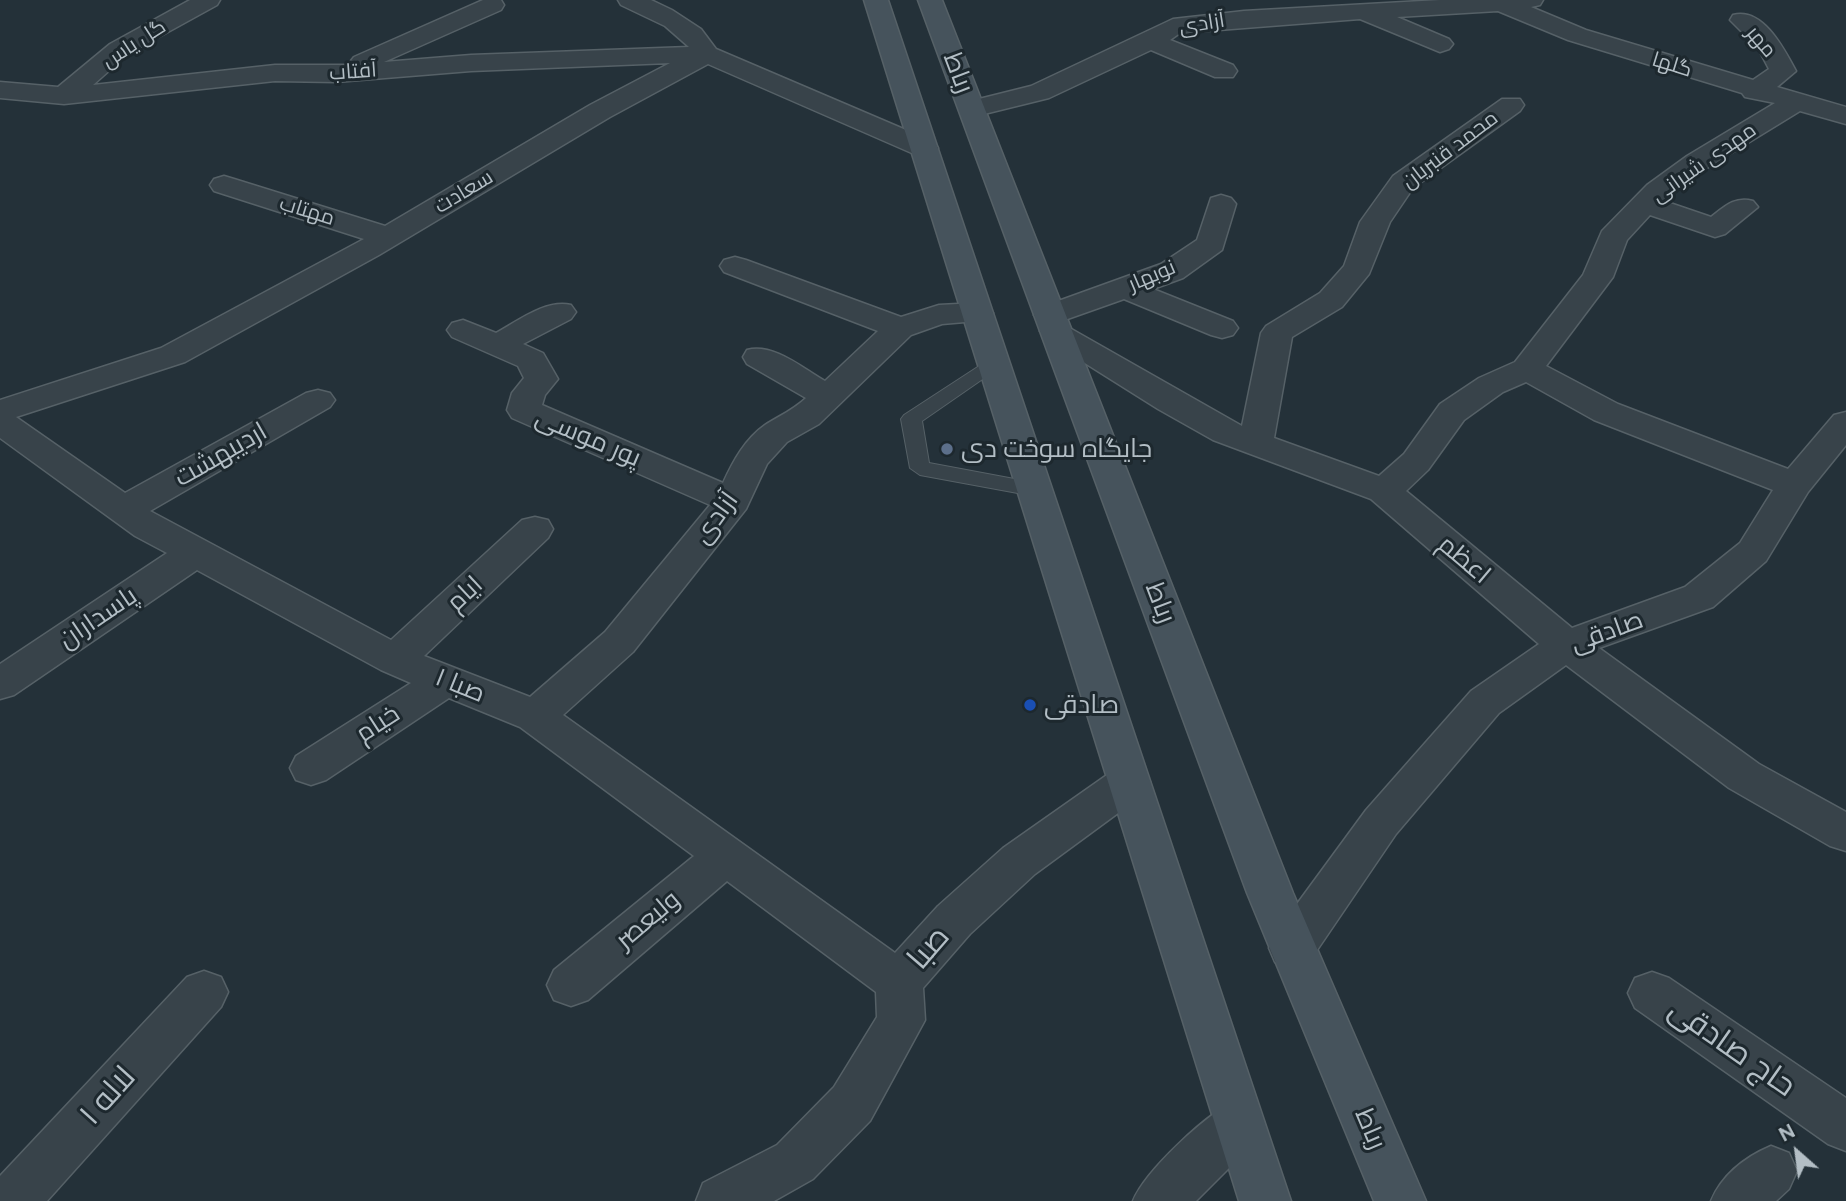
<!DOCTYPE html>
<html>
<head>
<meta charset="utf-8">
<style>
	body { margin:0 }
	#map { position:relative; width:1846px; height:1201px; overflow:hidden; background:#243139; font-family:Figtree,sans-serif }
	canvas { display:block }
	.north { position:absolute; left:1762px; top:1117px; width:70px; height:70px; -webkit-text-stroke:5px #1d282e; paint-order:stroke; rotate:332deg; font-size:19px; font-weight:700; line-height:28px; text-align:center; color:#b3bec5 }
	.north::after { content:''; display:block; margin:auto; width:24px; height:32px; background:#b3bec5; clip-path:polygon(50% 0,100% 100%,50% 72%,0 100%) }
</style>
</head>
<body>
<div id="map">
<canvas width="1846" height="1201"></canvas>
<div class="north">N</div>
</div>
<script>
const c = document.querySelector('canvas').getContext('2d');
c.lineJoin = 'round';
function stroke(path, color, width, dash) {
  c.strokeStyle = color;
  c.lineWidth = width;
  c.lineCap = dash ? 'butt' : 'round';
  c.setLineDash(dash || []);
  c.stroke(path);
}
function paint(path, color) {
  c.fillStyle = color;
  c.fill(path, 'evenodd');
}
function label(font, color, halo, rows, align = 'center') {
  c.font = font + ' Figtree,Cairo,sans-serif';
  c.lineWidth = 6;
  c.setLineDash([]);
  c.textBaseline = 'middle';
  c.strokeStyle = halo;
  c.fillStyle = color;
  for (const [text, x, y, turn = 0] of rows) {
    c.save();
    c.translate(x, y);
    c.rotate((+turn || 0) * Math.PI / 180);
    c.textAlign = isNaN(turn) ? turn : align;
    if (halo) c.strokeText(text, 0, 0);
    c.fillText(text, 0, 0);
    c.restore();
  }
}
const service = new Path2D(`
	M 993,357 L 1000,359 L 1003,363 L 1000,367 L 922,421 L 929,463 L 1041,484 L 1045,489 L 1041,494 L 1034,496 L 920,475 L 910,468 L 901,419 L 904,415 Z`);
const minor = new Path2D(`
	M 190,0 L 220,0 L 217,5 L 128,54 L 93,85 L 275,65 L 352,65 L 350,62 L 354,57 L 483,0 L 501,0 L 504,5 L 501,10 L 384,62 L 471,55 L 689,47 L 665,26 L 621,5 L 618,0 L 651,0 L 672,10 L 701,29 L 716,49 L 934,142 L 938,148 L 934,154 L 914,154 L 708,64 L 610,117 L 379,255 L 185,362 L 16,417 L 125,493 L 306,393 L 318,390 L 330,393 L 335,400 L 330,407 L 150,511 L 391,640 L 522,520 L 535,517 L 548,520 L 553,529 L 548,538 L 424,656 L 530,697 L 605,632 L 710,505 L 512,418 L 507,410 L 512,393 L 524,378 L 518,366 L 452,337 L 447,330 L 452,323 L 463,320 L 496,333 C 518,321 546,299 571,305 L 576,312 L 571,319 L 523,344 L 543,353 L 558,379 L 545,395 L 542,405 L 723,483 C 733,461 745,439 765,425 C 779,416 793,410 806,398 L 747,364 L 743,357 L 747,350 C 774,343 802,368 825,381 L 878,331 L 724,272 L 720,266 L 724,260 L 735,257 L 746,260 L 901,317 L 939,305 L 977,303 L 988,306 L 993,313 L 988,320 L 942,324 L 911,335 L 819,424 L 787,442 L 767,464 L 746,509 L 633,652 L 563,715 L 895,953 L 938,906 L 1003,848 L 1114,770 L 1129,765 L 1144,770 L 1150,782 L 1144,794 L 1035,874 L 970,934 L 923,988 L 925,1020 L 870,1121 L 813,1179 L 774,1201 L 696,1201 L 703,1183 L 777,1145 L 834,1087 L 877,1017 L 876,992 L 727,881 L 588,1000 L 571,1006 L 554,1000 L 547,985 L 554,970 L 694,856 L 520,727 L 449,698 L 326,780 L 311,785 L 296,780 L 290,768 L 296,756 L 411,683 L 381,670 L 197,570 L 14,695 L 0,699 L 0,664 L 167,553 L 135,536 L 0,438 L 0,400 L 161,348 L 364,239 L 214,191 L 210,185 L 214,179 L 224,176 L 234,179 L 385,226 L 590,105 L 670,63 L 471,71 L 336,82 L 275,81 L 64,104 L 0,98 L 0,82 L 58,87 L 110,44 Z
	M 1440,0 L 1543,0 L 1540,5 L 1531,7 L 1586,30 L 1753,80 L 1769,69 L 1758,48 L 1730,20 L 1733,15 C 1763,7 1784,49 1796,71 L 1777,87 L 1846,107 L 1846,124 L 1800,111 L 1707,168 L 1667,197 L 1664,201 L 1711,217 C 1725,206 1735,196 1753,201 L 1758,207 L 1725,234 L 1715,237 L 1650,215 L 1627,240 L 1613,277 L 1546,366 L 1618,404 L 1788,469 L 1834,415 L 1846,412 L 1846,445 L 1808,492 L 1766,561 L 1713,607 L 1599,648 L 1759,764 L 1846,812 L 1846,851 L 1830,846 L 1729,788 L 1566,665 L 1499,713 L 1396,834 L 1309,962 L 1292,968 L 1275,962 L 1269,948 L 1275,934 L 1366,810 L 1471,691 L 1539,644 L 1371,499 L 1213,440 L 1158,409 L 1045,338 L 1040,331 L 1047,324 L 1039,322 L 1034,315 L 1039,308 L 1161,264 L 1197,240 L 1211,198 L 1221,195 L 1231,198 L 1236,204 L 1222,250 L 1183,278 L 1153,289 L 1233,321 L 1238,328 L 1233,335 L 1222,338 L 1211,335 L 1124,299 L 1059,322 L 1242,426 L 1261,333 L 1266,326 L 1320,293 L 1344,266 L 1360,222 L 1393,176 L 1502,99 L 1520,99 L 1524,105 L 1520,111 L 1413,188 L 1390,222 L 1369,274 L 1342,307 L 1292,337 L 1274,438 L 1379,476 L 1404,454 L 1440,404 L 1479,378 L 1515,362 L 1583,275 L 1602,231 L 1647,185 L 1687,156 L 1775,103 L 1745,97 L 1742,93 L 1568,40 L 1498,11 L 1397,17 L 1449,39 L 1453,44 L 1449,49 L 1440,52 L 1360,19 L 1180,33 L 1170,40 L 1233,65 L 1237,71 L 1233,77 L 1215,77 L 1151,50 L 1049,98 L 972,117 L 963,115 L 959,109 L 963,103 L 1031,86 L 1173,19 L 1244,11 ZM 1526,382 L 1594,420 L 1773,490 L 1740,543 L 1685,587 L 1572,628 L 1406,491 L 1428,470 L 1464,420 L 1503,392 Z
	M 204,971 L 221,977 L 228,992 L 221,1007 L 47,1201 L 0,1201 L 0,1176 L 187,977 Z
	M 1652,972 L 1669,978 L 1846,1098 L 1846,1151 L 1828,1144 L 1635,1008 L 1628,993 L 1635,978 Z
	M 1239,1099 L 1257,1106 L 1264,1123 L 1257,1140 L 1196,1201 L 1133,1201 C 1145,1171 1209,1111 1239,1099 Z
	M 1771,1146 L 1789,1153 L 1797,1171 L 1789,1189 L 1776,1201 L 1711,1201 C 1722,1175 1745,1157 1771,1146 Z`);
const secondary = new Path2D(`
	M 864,0 L 888,0 L 1291,1201 L 1239,1201 Z
	M 918,0 L 942,0 L 1293,893 L 1426,1201 L 1374,1201 L 1247,893 Z`);
const markers = [
	[947,449,7,"#5c6f8a"],
	[1030,705,7,"#1a4fb4"]
];
const farStreetnames = [
	["آزادی",1202,24,-9],
	["مهر",1761,42,50],
	["گل یاس",134,44,-33],
	["گلها",1672,65,17],
	["آفتاب",353,72,-4],
	["محمد قنبریان",1450,150,-37],
	["مهدی شیرانی",1704,163,-35],
	["سعادت",464,192,-31],
	["مهتاب",307,211,17],
	["نوبهار",1152,276,-23]
];
const streetNames = [
	["رباط",958,73,69],
	["پور موسی",588,438,23],
	["اردیبهشت",221,455,-30],
	["آزادی",716,518,-54],
	["اعظم",1464,560,40],
	["ایام",465,594,-43],
	["رباط",1160,603,69],
	["پاسداران",98,618,-34],
	["صادقی",1607,632,-20],
	["صبا ۱",460,686,22],
	["خیام",378,724,-33],
	["ولیعصر",648,920,-40],
	["رباط",1370,1129,67]
];
const poiNames = [
	["جایگاه سوخت دی",961,449],
	["صادقی",1044,705]
];
const nearStreetnames = [
	["صبا",929,948,-49],
	["حاج صادقی",1732,1048,35],
	["لاله ۱",108,1096,-48]
];
stroke(service, '#566167', 2);
stroke(minor, '#566167', 3);
stroke(secondary, '#566167', 3);
paint(service, '#38434a');
paint(minor, '#38434a');
paint(secondary, '#46535c');
for (const [x, y, r, color] of markers) {
  const dot = new Path2D();
  dot.arc(x, y, r, 0, 2 * Math.PI);
  c.fillStyle = color;
  c.fill(dot);
  stroke(dot, '#1d282e', 2.5);
}
label('21px', '#b3bec5', '#1d282e', farStreetnames);
label('26px', '#b3bec5', '#1d282e', streetNames);
label('26px', '#b3bec5', '#1d282e', poiNames, 'left');
label('32px', '#b3bec5', '#1d282e', nearStreetnames);
</script>
</body>
</html>
